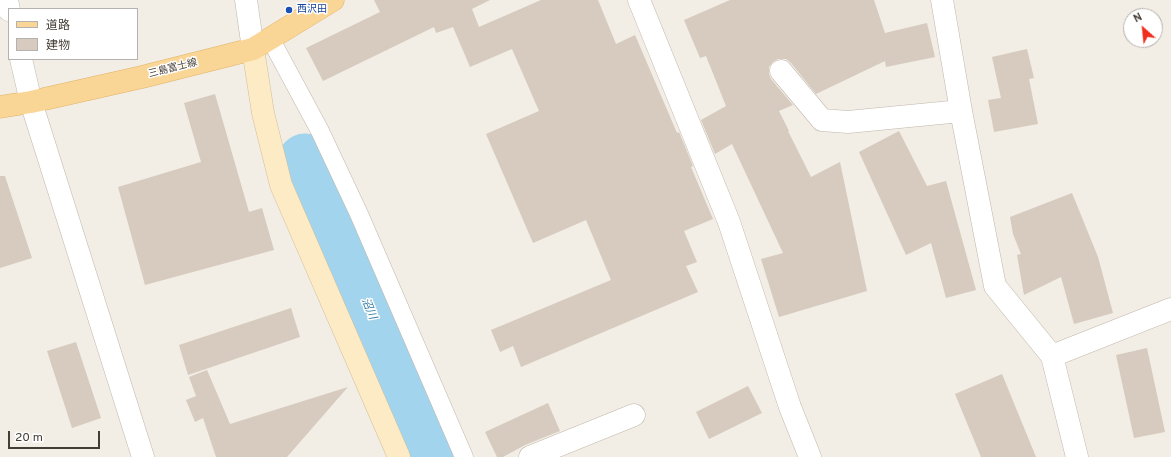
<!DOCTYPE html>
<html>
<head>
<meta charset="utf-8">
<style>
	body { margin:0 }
	#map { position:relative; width:1171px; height:457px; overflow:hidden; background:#f2ede5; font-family:Overpass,"Noto Sans JP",sans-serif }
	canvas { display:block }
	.legend { position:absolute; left:8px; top:8px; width:130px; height:52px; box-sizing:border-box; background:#fff; border:1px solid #b4b1ae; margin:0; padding:5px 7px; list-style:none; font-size:12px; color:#443d35 }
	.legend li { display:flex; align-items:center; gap:8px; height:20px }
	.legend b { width:20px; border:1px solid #b4b1ae }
	.north { position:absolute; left:1123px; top:8px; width:40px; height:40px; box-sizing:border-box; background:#fff; border:1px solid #b4b1ae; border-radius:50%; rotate:333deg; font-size:11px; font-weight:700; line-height:16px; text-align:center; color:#443d35 }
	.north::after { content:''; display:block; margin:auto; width:14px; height:18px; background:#f12e1d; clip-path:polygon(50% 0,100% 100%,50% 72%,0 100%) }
	.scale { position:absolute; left:8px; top:431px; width:92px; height:18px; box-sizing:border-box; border:2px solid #443d35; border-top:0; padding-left:5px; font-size:12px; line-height:14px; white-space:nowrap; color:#443d35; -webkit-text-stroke:3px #fff; paint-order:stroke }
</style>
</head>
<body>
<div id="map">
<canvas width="1171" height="457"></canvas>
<ul class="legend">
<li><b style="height:5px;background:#fad696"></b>道路</li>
<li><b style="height:11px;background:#d6cbbe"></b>建物</li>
</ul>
<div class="north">N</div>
<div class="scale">20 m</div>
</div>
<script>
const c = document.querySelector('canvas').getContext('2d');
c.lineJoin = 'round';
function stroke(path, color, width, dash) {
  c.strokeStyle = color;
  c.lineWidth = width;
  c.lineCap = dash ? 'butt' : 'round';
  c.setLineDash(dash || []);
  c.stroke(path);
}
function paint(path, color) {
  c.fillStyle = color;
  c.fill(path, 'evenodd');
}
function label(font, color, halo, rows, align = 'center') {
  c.font = font + ' Overpass,"Noto Sans JP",sans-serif';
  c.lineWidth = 3;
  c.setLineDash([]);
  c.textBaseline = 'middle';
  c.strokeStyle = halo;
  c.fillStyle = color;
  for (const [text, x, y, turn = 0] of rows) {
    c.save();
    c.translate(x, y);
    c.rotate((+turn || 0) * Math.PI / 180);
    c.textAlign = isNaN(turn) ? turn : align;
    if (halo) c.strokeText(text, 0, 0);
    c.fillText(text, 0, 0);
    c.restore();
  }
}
const river = new Path2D(`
	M 305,161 L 432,457`);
const building = new Path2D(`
	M 374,0 L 490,0 L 472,9 L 479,27 L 541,0 L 598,0 L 616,44 L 635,35 L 677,133 L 679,132 L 693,166 L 691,167 L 713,219 L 684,231 L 697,262 L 686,266 L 698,292 L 521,367 L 513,346 L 500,352 L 491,330 L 611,280 L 586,220 L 533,243 L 486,134 L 539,111 L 512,49 L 470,67 L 453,27 L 436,33 L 434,27 L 323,81 L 306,48 L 380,12 Z
	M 730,0 L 874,0 L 885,33 L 927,23 L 935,57 L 886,67 L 885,61 L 816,94 L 791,63 L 786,59 L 778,59 L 773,62 L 769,67 L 769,74 L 771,79 L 793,105 L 779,111 L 789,131 L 788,131 L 811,177 L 840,162 L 867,291 L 779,317 L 761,259 L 783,253 L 732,144 L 715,154 L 701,120 L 726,106 L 706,56 L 700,58 L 684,20 Z
	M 1027,49 L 1034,78 L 1029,79 L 1038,124 L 994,132 L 988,100 L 1001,98 L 992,57 Z
	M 215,94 L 249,212 L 262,208 L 274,250 L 145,285 L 118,187 L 201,162 L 184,103 Z
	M 899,131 L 927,186 L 946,181 L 976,290 L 946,298 L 931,243 L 906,255 L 859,152 Z
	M 0,176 L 5,176 L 32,258 L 0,268 Z
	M 1072,193 L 1098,257 L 1113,313 L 1074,324 L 1061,277 L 1024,295 L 1017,255 L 1021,254 L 1013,234 L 1010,217 Z
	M 291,308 L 300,337 L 188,375 L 179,345 Z
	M 76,342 L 101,418 L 72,428 L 47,351 Z
	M 1147,348 L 1165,432 L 1134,438 L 1116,355 Z
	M 207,370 L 230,424 L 348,387 L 287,457 L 216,457 L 203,418 L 195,422 L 186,400 L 196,396 L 189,377 Z
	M 1002,374 L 1036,457 L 981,457 L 955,394 Z
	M 748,386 L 762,413 L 709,439 L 696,412 Z
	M 548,403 L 560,431 L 525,445 L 503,457 L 497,457 L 485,432 Z`);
const lane = new Path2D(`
	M 270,38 L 320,131 L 359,214 L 464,457`);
const street = new Path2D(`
	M 7,0 L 9,10
	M 246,0 L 253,49
	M 639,0 L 729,222 L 790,407 L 810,457
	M 942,0 L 961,111 L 995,286 L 1052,356 L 1077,457
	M 21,59 L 31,102 L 143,457
	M 781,71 L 822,120 L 848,122 L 961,111
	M 1052,356 L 1171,309
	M 530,457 L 634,415`);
const secondary = new Path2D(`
	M 253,49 L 263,113 L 281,185 L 399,457`);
const primary = new Path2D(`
	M 0,107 L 31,102 L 142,77 L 253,49 L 333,0`);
const markers = [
	[289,10,4,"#1a4fb4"]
];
const transitNames = [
	["西沢田",297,10]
];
const streetNames = [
	["三島富士線",173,69,-14]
];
const waterNames = [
	["沼川",368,309,67]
];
stroke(river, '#a3d4ed', 55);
paint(building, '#d6cbbe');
stroke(lane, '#c0b7ab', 19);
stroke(street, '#c0b7ab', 23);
stroke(secondary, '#d0bd97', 23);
stroke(primary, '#dfb267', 23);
stroke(lane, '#fff', 18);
stroke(street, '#fff', 22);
stroke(secondary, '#fcebc5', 22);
stroke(primary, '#fad696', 22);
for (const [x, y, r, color] of markers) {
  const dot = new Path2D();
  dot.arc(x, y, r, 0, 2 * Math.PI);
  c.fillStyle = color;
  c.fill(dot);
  stroke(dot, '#fff', 1.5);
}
label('10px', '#164399', '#fff', transitNames, 'left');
label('10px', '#443d35', '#fff', streetNames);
label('italic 11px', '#317ba3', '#fff', waterNames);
</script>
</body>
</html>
